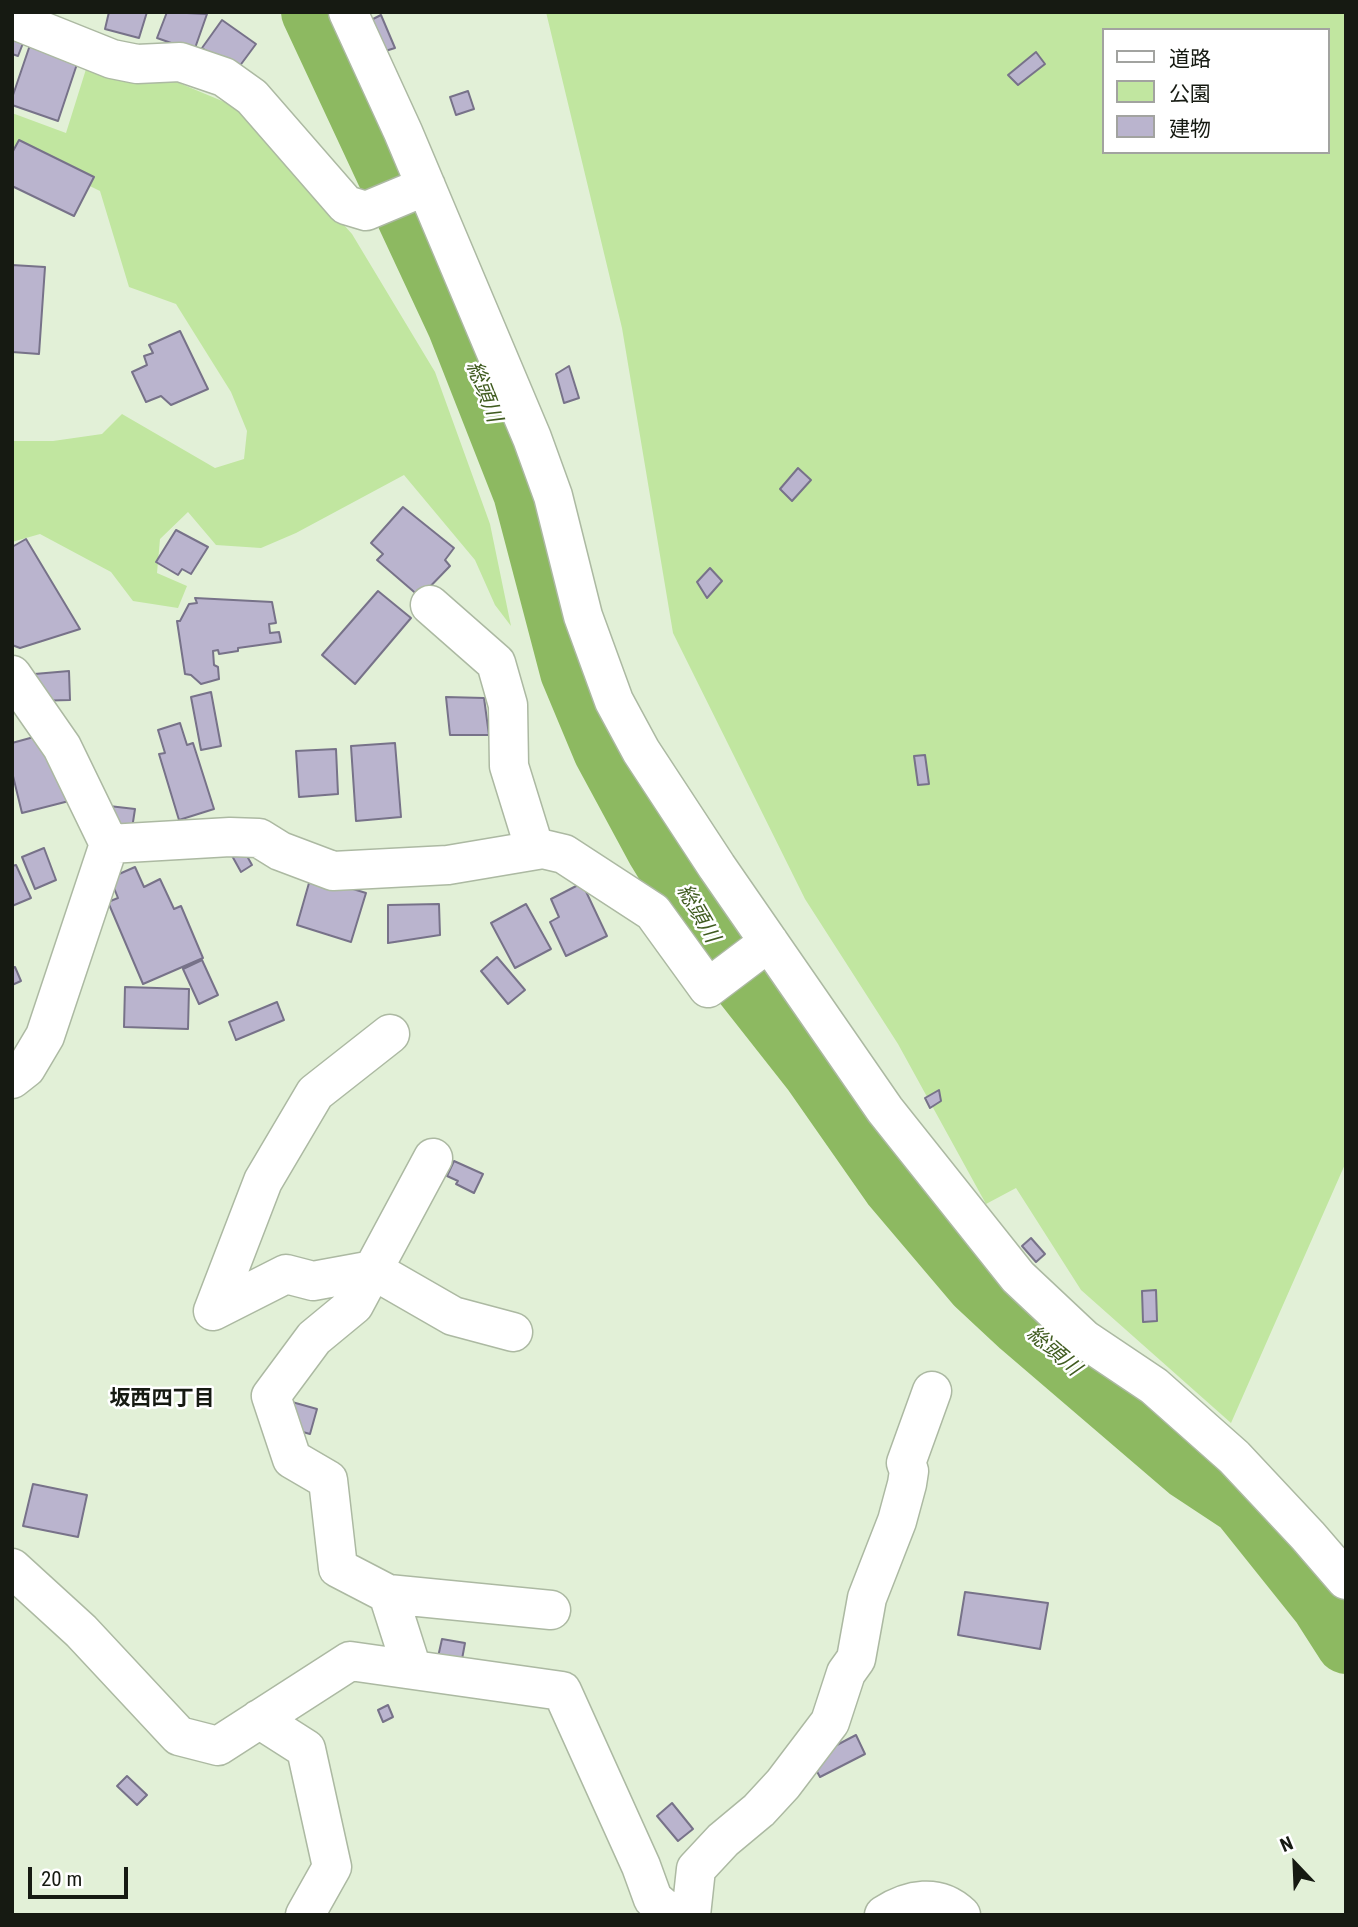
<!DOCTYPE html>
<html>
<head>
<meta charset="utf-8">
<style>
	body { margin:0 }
	#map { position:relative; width:1358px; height:1927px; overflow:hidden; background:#e2f0d7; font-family:"Roboto Condensed","Noto Sans JP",sans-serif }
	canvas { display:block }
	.frame { position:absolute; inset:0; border:14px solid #161a12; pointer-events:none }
	.legend { position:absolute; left:1102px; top:28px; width:228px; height:126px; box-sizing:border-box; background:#fff; border:2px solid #a2a3a0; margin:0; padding:9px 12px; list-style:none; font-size:21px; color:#161a12 }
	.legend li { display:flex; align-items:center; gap:14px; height:35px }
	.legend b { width:35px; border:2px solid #a2a3a0 }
	.north { position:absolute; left:1260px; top:1829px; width:70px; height:70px; -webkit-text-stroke:5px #fff; paint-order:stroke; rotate:337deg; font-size:19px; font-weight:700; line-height:28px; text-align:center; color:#161a12 }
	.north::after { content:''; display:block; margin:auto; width:24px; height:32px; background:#161a12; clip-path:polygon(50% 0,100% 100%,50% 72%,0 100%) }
	.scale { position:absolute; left:28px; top:1867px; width:100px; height:32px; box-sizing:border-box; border:4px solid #161a12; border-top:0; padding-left:9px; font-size:21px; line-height:24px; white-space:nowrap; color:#161a12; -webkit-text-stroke:5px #fff; paint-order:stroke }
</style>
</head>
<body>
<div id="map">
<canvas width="1358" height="1927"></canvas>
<div class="frame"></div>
<ul class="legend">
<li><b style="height:9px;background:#fff"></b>道路</li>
<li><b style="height:19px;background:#c1e6a0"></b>公園</li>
<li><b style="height:19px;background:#bab4ce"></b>建物</li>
</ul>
<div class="north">N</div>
<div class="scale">20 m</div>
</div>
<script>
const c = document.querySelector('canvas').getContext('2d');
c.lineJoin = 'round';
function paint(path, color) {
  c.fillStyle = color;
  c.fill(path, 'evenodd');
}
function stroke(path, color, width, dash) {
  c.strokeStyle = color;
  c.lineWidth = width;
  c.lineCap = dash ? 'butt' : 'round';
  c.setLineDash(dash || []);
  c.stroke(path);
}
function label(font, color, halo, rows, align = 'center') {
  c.font = font + ' "Roboto Condensed","Noto Sans JP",sans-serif';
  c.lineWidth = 5;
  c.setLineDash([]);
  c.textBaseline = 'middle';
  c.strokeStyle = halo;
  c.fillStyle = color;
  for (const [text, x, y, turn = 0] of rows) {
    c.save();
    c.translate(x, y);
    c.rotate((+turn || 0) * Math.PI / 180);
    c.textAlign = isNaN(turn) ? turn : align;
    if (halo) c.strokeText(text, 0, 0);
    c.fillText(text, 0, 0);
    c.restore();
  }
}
const green = new Path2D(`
	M 546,12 L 1346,12 L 1346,1162 L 1231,1423 L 1081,1290 L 1016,1188 L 986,1204 L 898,1044 L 805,899 L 673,633 L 622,328 ZM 1104,30 L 1328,30 L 1328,152 L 1104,152 Z
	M 87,66 L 155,73 L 239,108 L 352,234 L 435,372 L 490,524 L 511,626 L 495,605 L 475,560 L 404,475 L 296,533 L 261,548 L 216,545 L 188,512 L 160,539 L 157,573 L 187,586 L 178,608 L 133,601 L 111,572 L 40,534 L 12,542 L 12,441 L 53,441 L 102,434 L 122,414 L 215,468 L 244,459 L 247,431 L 231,392 L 176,304 L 129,287 L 100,191 L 12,148 L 12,113 L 66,133 Z`);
const river = new Path2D(`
	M 311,12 L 457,325 L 523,493 L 570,672 L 603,751 L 656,849 L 724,960 L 813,1073 L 892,1186 L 976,1285 L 1020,1326 L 1188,1470 L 1241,1505 L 1321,1605 L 1346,1644`);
const building = new Path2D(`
	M 109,12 L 147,12 L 139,38 L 105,29 Z
	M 167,12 L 207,14 L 194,51 L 157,38 Z
	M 381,15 L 395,48 L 382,52 L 369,21 Z
	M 222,20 L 256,44 L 236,71 L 202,48 Z
	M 12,27 L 27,33 L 18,56 L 12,54 Z
	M 31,42 L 79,58 L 58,121 L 12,105 L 12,98 Z
	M 1036,52 L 1045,64 L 1018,85 L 1008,75 Z
	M 468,91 L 474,109 L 456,115 L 450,97 Z
	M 19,140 L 94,177 L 74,216 L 12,186 L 12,153 Z
	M 12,265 L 45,267 L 39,354 L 12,352 Z
	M 180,331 L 208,389 L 171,405 L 161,396 L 146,402 L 132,372 L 147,365 L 144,356 L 153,353 L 149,345 Z
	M 569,366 L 579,398 L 564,403 L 556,374 Z
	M 798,468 L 811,480 L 792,501 L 780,489 Z
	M 403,507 L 454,548 L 445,560 L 450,566 L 420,597 L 377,560 L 383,554 L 371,543 Z
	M 176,530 L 208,547 L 191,574 L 182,569 L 178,575 L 156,562 Z
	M 26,539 L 80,629 L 20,648 L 12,645 L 12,547 Z
	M 710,568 L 722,581 L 707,598 L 697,582 Z
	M 378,591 L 411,618 L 355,684 L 322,655 Z
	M 195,598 L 272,602 L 276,623 L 269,624 L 270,633 L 279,632 L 281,642 L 238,648 L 238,651 L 219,654 L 218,650 L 213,651 L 214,665 L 218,667 L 219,679 L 201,684 L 191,675 L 185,674 L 177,621 L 180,621 L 189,604 L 197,603 Z
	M 69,671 L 70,700 L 32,701 L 23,675 Z
	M 211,692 L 221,746 L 201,750 L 191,697 Z
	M 446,697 L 484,698 L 489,735 L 450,735 Z
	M 180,723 L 187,745 L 193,743 L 214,809 L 179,820 L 159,754 L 165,753 L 158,730 Z
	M 52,732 L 69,801 L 22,813 L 12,772 L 12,743 Z
	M 395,743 L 401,817 L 356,821 L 351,746 Z
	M 336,749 L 338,794 L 299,797 L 296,751 Z
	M 925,755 L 929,784 L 918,785 L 914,756 Z
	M 109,806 L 135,809 L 131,835 L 106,831 Z
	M 242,847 L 252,865 L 241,872 L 231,854 Z
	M 44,848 L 56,880 L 35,889 L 22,857 Z
	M 16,865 L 31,898 L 12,906 L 12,866 Z
	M 135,867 L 144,887 L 160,879 L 174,909 L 181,906 L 203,958 L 143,984 L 108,902 L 118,898 L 110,878 Z
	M 311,876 L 366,893 L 351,942 L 297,925 Z
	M 582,883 L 607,936 L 566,956 L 550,922 L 559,917 L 551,899 Z
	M 439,904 L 440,935 L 388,943 L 388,905 Z
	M 526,904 L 551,949 L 515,968 L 491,923 Z
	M 497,957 L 525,990 L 508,1004 L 481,971 Z
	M 202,960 L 218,995 L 199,1004 L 183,969 Z
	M 15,967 L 21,981 L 12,985 L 12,968 Z
	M 125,987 L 189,989 L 188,1029 L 124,1027 Z
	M 277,1002 L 284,1020 L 236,1040 L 229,1022 Z
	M 939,1090 L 941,1101 L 930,1108 L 925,1098 Z
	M 454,1161 L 483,1174 L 474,1193 L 456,1184 L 458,1181 L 447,1176 Z
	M 1031,1238 L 1045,1254 L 1036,1262 L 1022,1246 Z
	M 1156,1290 L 1157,1321 L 1143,1322 L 1142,1291 Z
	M 292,1402 L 317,1409 L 310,1434 L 285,1427 Z
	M 33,1484 L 87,1495 L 78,1537 L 23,1526 Z
	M 965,1592 L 1048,1603 L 1040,1649 L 958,1635 Z
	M 442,1639 L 465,1643 L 460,1670 L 436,1666 Z
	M 388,1705 L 393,1717 L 383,1722 L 378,1710 Z
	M 856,1735 L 865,1754 L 820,1777 L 810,1759 Z
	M 127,1776 L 147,1795 L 137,1805 L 117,1786 Z
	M 672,1803 L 693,1829 L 678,1841 L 657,1816 Z`);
const minor = new Path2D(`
	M 348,12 L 403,132 L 532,438 L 553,496 L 583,616 L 614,701 L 641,751 L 717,867 L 885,1110 L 1018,1277 L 1084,1339 L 1154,1386 L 1234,1457 L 1308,1536 L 1346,1580
	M 12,19 L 112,59 L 137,64 L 180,62 L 224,77 L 252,97 L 346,205 L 366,211 L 426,186
	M 430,605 L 496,663 L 508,705 L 509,766 L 535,850
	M 12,675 L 62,747 L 109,844
	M 12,1079 L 26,1068 L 45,1036 L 109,844 L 230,837 L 259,838 L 280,851 L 333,871 L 448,865 L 543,849 L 564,854 L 653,912 L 708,988 L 769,942
	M 213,1311 L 263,1181 L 315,1093 L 390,1034
	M 213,1311 L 286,1274 L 313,1281 L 373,1270 L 453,1316 L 513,1332
	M 12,1568 L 81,1631 L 179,1736 L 218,1746 L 350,1661 L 562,1691 L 641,1866 L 653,1899 L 672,1915
	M 388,1594 L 338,1568 L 328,1480 L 292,1459 L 271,1396 L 314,1338 L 354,1305 L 433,1158
	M 412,1669 L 388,1594 L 551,1610
	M 259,1719 L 306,1749 L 332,1867 L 305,1915
	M 691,1915 L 696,1869 L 723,1840 L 759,1810 L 783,1784 L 830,1722 L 846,1673 L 856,1659 L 867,1598 L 897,1521 L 907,1484 L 909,1471 L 906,1463 L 932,1391
	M 884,1915 C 909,1899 938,1893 961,1915`);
const waterNames = [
	["総頭川",483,392,69],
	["総頭川",697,914,60],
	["総頭川",1053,1352,41]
];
const neighbourhoodNames = [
	["坂西四丁目",162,1400]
];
paint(green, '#c1e6a0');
stroke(river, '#8db961', 60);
paint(building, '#bab4ce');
stroke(building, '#777289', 2);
stroke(minor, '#acb9a2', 41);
stroke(minor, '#fff', 38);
label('italic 21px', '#405c20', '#fff', waterNames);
label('bold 21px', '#161a12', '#fff', neighbourhoodNames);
</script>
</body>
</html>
